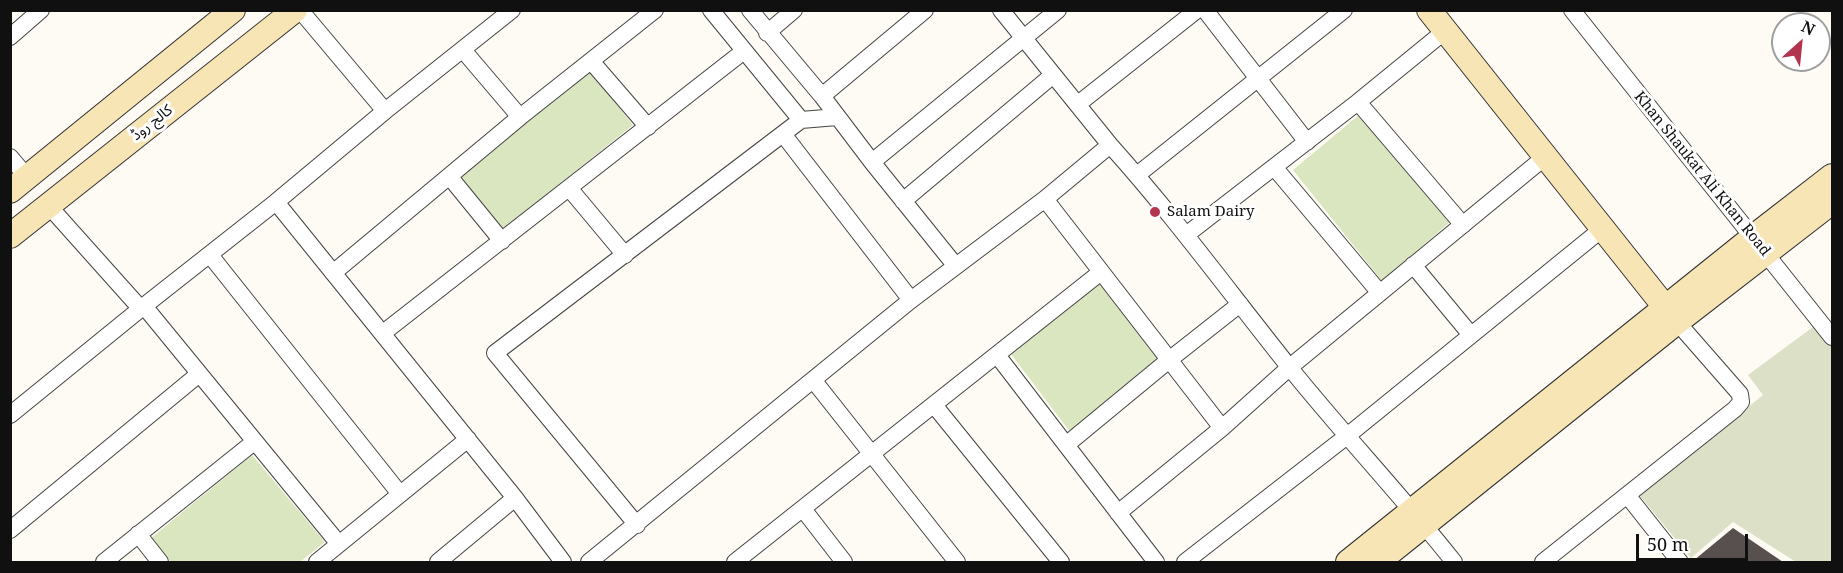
<!DOCTYPE html>
<html>
<head>
<meta charset="utf-8">
<style>
	body { margin:0 }
	#map { position:relative; width:1843px; height:573px; overflow:hidden; background:#fefbf5; font-family:"Noto Serif",serif }
	canvas { display:block }
	.frame { position:absolute; inset:0; border:12px solid #101010; pointer-events:none }
	.north { position:absolute; left:1771px; top:12px; width:60px; height:60px; box-sizing:border-box; background:#fff; border:2px solid #9f9f9f; border-radius:50%; rotate:27deg; font-size:16px; font-weight:700; line-height:24px; text-align:center; color:#101010 }
	.north::after { content:''; display:block; margin:auto; width:21px; height:27px; background:#b43450; clip-path:polygon(50% 0,100% 100%,50% 72%,0 100%) }
	.scale { position:absolute; left:1636px; top:534px; width:112px; height:27px; box-sizing:border-box; border:3px solid #101010; border-top:0; padding-left:8px; font-size:18px; line-height:21px; white-space:nowrap; color:#101010; -webkit-text-stroke:4px #fff; paint-order:stroke }
</style>
</head>
<body>
<div id="map">
<canvas width="1843" height="573"></canvas>
<div class="frame"></div>
<div class="north">N</div>
<div class="scale">50 m</div>
</div>
<script>
const c = document.querySelector('canvas').getContext('2d');
c.lineJoin = 'round';
function paint(path, color) {
  c.fillStyle = color;
  c.fill(path, 'evenodd');
}
function stroke(path, color, width, dash) {
  c.strokeStyle = color;
  c.lineWidth = width;
  c.lineCap = dash ? 'butt' : 'round';
  c.setLineDash(dash || []);
  c.stroke(path);
}
function label(font, color, halo, rows, align = 'center') {
  c.font = font + ' "Noto Serif","Noto Sans Arabic",serif';
  c.lineWidth = 6;
  c.setLineDash([]);
  c.textBaseline = 'middle';
  c.strokeStyle = halo;
  c.fillStyle = color;
  for (const [text, x, y, turn = 0] of rows) {
    c.save();
    c.translate(x, y);
    c.rotate((+turn || 0) * Math.PI / 180);
    c.textAlign = isNaN(turn) ? turn : align;
    if (halo) c.strokeText(text, 0, 0);
    c.fillText(text, 0, 0);
    c.restore();
  }
}
const green = new Path2D(`
	M 588,69 L 633,125 L 503,229 L 458,173 Z
	M 1359,115 L 1450,222 L 1382,281 L 1293,170 Z
	M 1100,278 L 1164,358 L 1071,433 L 1007,349 Z
	M 252,455 L 325,542 L 300,562 L 171,562 L 151,538 Z`);
const cemetery = new Path2D(`
	M 1817,324 L 1832,344 L 1832,562 L 1796,562 L 1733,522 L 1691,558 L 1640,496 L 1763,395 L 1748,375 Z`);
const shadow = new Path2D(`
	M 1733,530 L 1780,562 L 1693,562 Z`);
const building = new Path2D(`
	M 1733,528 L 1783,562 L 1694,562 L 1693,561 Z`);
const street = new Path2D(`
	M 300,10 L 385,111
	M 711,10 L 801,120
	M 750,10 L 822,96 L 872,162 L 955,265
	M 1001,10 L 1110,145
	M 1205,10 L 1307,142
	M 1572,10 L 1832,337
	M 767,33 L 794,10
	M 10,37 L 41,10
	M 463,50 L 520,117
	M 591,61 L 648,127
	M 822,96 L 925,10
	M 1358,102 L 1463,225
	M 1078,104 L 1197,10
	M 783,134 L 911,300
	M 10,157 L 27,177
	M 872,162 L 1058,10
	M 1274,167 L 1380,293
	M 1137,175 L 1344,10
	M 449,176 L 502,241
	M 569,188 L 625,255
	M 1045,199 L 1222,428 L 1290,367 L 1545,157
	M 903,201 L 1053,75
	M 276,202 L 515,498 L 563,562
	M 48,205 L 141,309
	M 1186,235 L 1358,102 L 1445,31
	M 210,255 L 400,494
	M 1413,265 L 1471,335
	M 333,273 L 520,117 L 655,10
	M 144,306 L 339,544
	M 383,333 L 744,51
	M 997,355 L 1156,562
	M 814,381 L 957,562
	M 934,405 L 1061,562
	M 10,415 L 144,306 L 276,202 L 385,111 L 512,10
	M 1066,445 L 1169,360 L 1240,304
	M 1627,495 L 1680,562
	M 803,509 L 844,562
	M 1118,513 L 1222,428
	M 637,525 L 495,353 L 801,120 L 837,117
	M 10,530 L 199,374
	M 138,534 L 160,562
	M 104,562 L 254,442
	M 317,562 L 468,439
	M 438,562 L 515,498
	M 589,562 L 911,300 L 1045,199 L 1110,145 C 1174,216 1230,293 1290,368 C 1343,434 1402,496 1454,562
	M 735,562 L 1101,272
	M 1185,562 L 1347,436 L 1602,229
	M 1543,562 L 1735,409 L 1741,402 L 1740,394 L 1677,322`);
const secondary = new Path2D(`
	M 1429,10 L 1665,307
	M 10,191 L 233,10
	M 10,236 L 295,10
	M 1348,562 L 1752,238 L 1832,176
	M 1378,562 L 1677,322 L 1832,202`);
const markers = [
	[1155,212,6,"#b43450"]
];
const streetNames = [
	["کالج روڈ",152,123,-38],
	["Khan Shaukat Ali Khan Road",1702,174,51]
];
const poiNames = [
	["Salam Dairy",1167,212]
];
paint(green, '#dae6c0');
paint(cemetery, '#dce0c6');
paint(shadow, '#0003');
paint(building, '#58504e');
stroke(street, '#434343', 18);
stroke(secondary, '#323232', 26);
stroke(street, '#fff', 16);
stroke(secondary, '#f8e5b6', 24);
for (const [x, y, r, color] of markers) {
  const dot = new Path2D();
  dot.arc(x, y, r, 0, 2 * Math.PI);
  c.fillStyle = color;
  c.fill(dot);
  stroke(dot, '#fff', 2);
}
label('15px', '#101010', '#fff', streetNames);
label('15px', '#101010', '#fff', poiNames, 'left');
</script>
</body>
</html>
